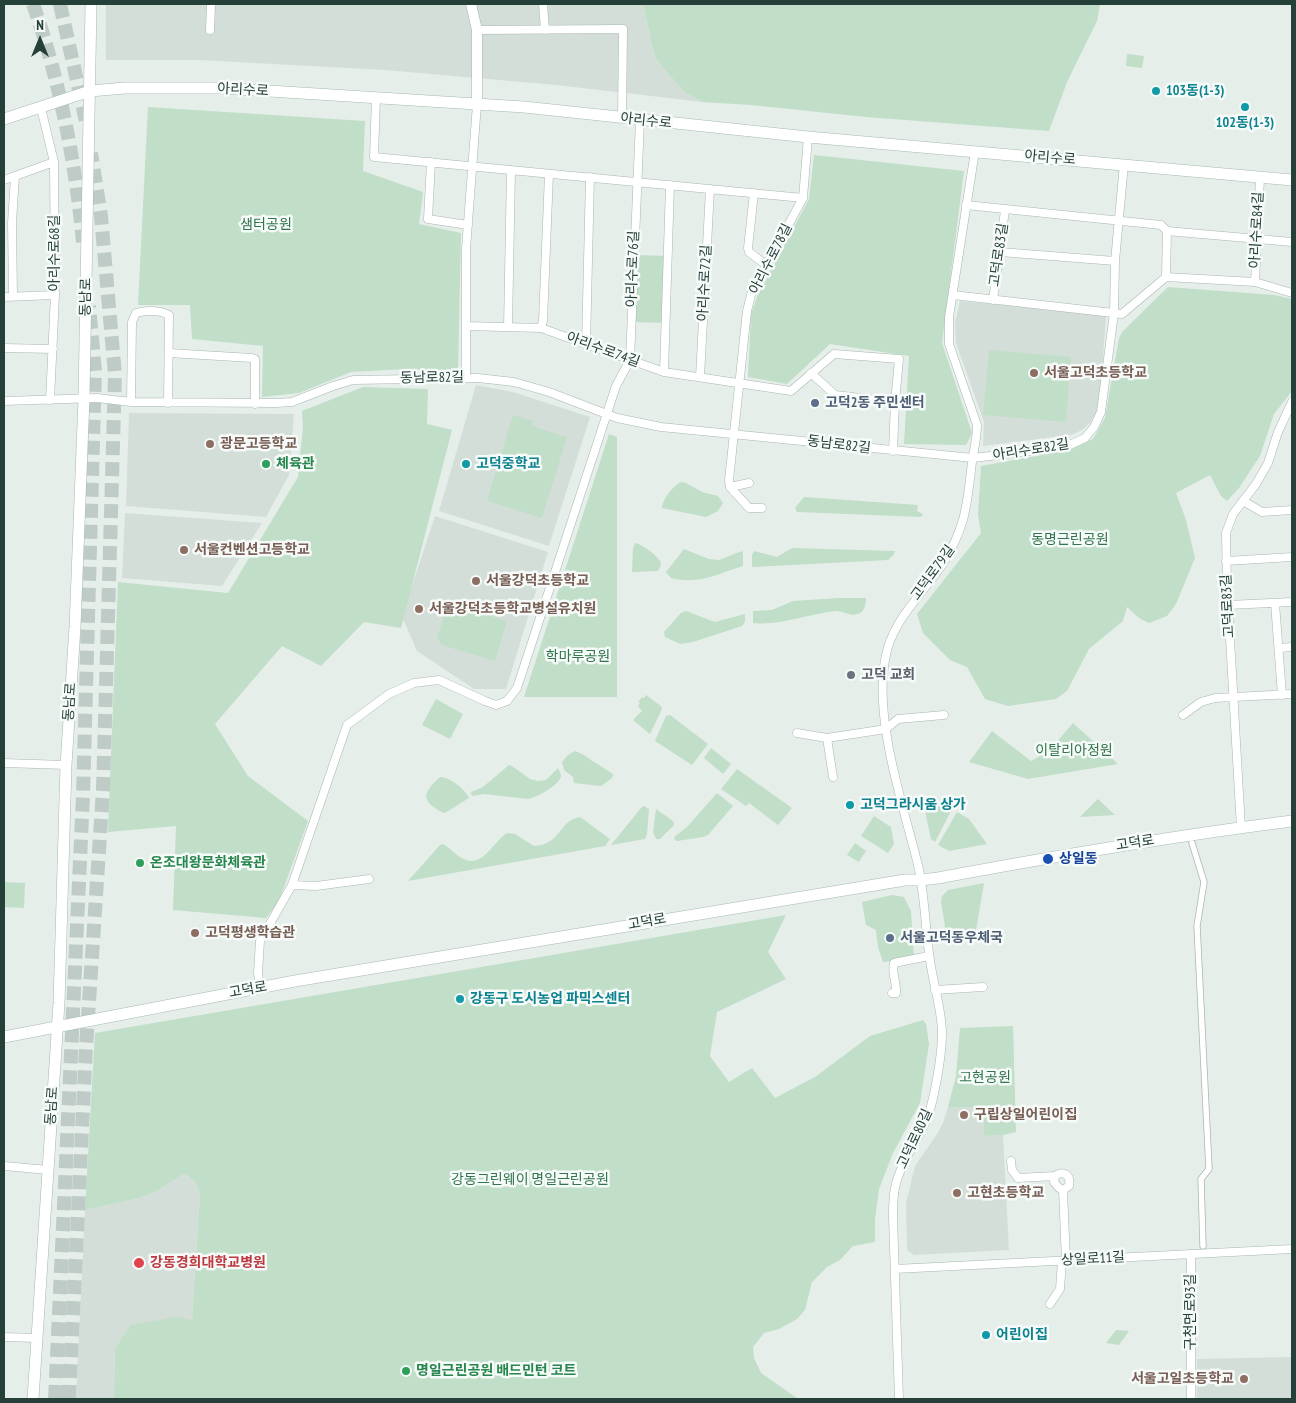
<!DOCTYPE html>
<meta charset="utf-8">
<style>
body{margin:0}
#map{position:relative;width:1296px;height:1403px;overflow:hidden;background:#e6eeea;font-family:"PT Sans Narrow",sans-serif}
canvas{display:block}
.frame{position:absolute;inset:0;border:5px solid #253f39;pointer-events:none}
.north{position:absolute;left:15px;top:15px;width:50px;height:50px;-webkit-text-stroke:4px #f6faf8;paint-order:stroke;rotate:0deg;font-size:14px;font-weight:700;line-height:20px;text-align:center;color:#253f39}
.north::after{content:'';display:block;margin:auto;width:18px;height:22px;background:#253f39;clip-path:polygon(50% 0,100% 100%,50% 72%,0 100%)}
</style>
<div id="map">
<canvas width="1296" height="1403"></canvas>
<div class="frame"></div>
<div class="north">N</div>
</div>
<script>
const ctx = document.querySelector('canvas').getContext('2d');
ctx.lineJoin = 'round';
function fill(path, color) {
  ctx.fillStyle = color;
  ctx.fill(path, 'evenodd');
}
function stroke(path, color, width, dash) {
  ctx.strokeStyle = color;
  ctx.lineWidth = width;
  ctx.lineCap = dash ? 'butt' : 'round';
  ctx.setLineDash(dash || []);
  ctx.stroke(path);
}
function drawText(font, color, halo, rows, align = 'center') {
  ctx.font = font + ' "PT Sans Narrow","Noto Sans KR",sans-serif';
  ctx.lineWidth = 5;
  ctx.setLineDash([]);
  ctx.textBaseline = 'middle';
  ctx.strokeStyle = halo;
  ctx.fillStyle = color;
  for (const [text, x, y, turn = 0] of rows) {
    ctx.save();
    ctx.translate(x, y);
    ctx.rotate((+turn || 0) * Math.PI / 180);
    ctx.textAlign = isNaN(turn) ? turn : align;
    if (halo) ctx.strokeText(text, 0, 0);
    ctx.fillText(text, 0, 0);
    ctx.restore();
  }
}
const built = new Path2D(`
 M106,4H643L655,58L684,92L703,102L556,85L385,70L199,60H106Z
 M960,301L1106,315L1100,402L1096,413L1090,423L1082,430L1071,435L983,446L984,422L956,343L955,323Z
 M476,385L513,392L590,417L549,546L439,511Z
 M129,413L294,414L289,475L266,517L126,506Z
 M125,513L262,523L222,586L122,578Z
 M435,516L548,552L506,689H474L417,651L403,619L404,610Z
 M948,1107L983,1108L984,1136L1003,1135L1009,1250L914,1255L908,1251L907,1248L906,1203L915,1166L937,1134L943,1123Z
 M185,1173L195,1182L200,1194L192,1320L115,1349L114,1399H76L85,1210L139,1198L155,1192Z
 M1292,1357V1399H1197V1359Z`);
const green = new Path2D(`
 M643,4H1100L1097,21L1067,82L1049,131L866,117L751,105L703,102L684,92L655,58Z
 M1127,54L1144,56L1142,68L1126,66Z
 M148,107L365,121L363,171L423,192L419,224L461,233L458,371L405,369L351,372L299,393L262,397L263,346L192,339L190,305H138Z
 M814,155L964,171L942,343L972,433L966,445L904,444L909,356L830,344L787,384L748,377L751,314L757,297L809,199Z
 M634,255L668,256L666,323L631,322Z
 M1168,287L1274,295L1292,299V391L1274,414L1260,456L1239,488L1227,501L1221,496L1210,475L1176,493L1186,520L1195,558L1176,604L1167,616L1149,623L1139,618L1127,607L1123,621L1089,649L1067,691L1056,699L1008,706L985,699L967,667L950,660L923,633L917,614L981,533L978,515L981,466L1070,450L1093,439L1105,418L1119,338L1122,332Z
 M989,350L1071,357L1066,422L983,415Z
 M363,387L428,389L427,424L452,430L401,628L364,622L321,666L282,646L215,724L248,776L308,821L279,901L266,918L173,910L176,826L108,832L118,582L228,593L298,477L303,427L302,411Z
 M513,415L533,421L532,426L567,437L542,518L487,501Z
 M609,434L617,437V697H524Z
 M682,482L686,483L702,492L718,496L723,503L718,511L706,517L662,508C662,500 674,484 682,482Z
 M804,497L918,505L917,511L923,514L921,517L797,512L795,508Z
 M635,543C640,543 660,557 661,563C661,565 659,569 658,571L632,572L633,548Z
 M792,548L895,551L894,554L888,560L752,567V555L754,551L777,557Z
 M684,549L709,559L719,560L742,551L743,553V566C716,574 701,585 671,578L666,572Z
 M839,598H866C866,605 864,612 858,614C851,617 842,610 835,611C811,614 776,626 753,623V611L772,610L793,601Z
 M448,603L507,621L495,661L442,645L437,638Z
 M686,611L715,622L745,614V622L742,626L693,642L680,644L665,637L664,632L681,613Z
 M646,695L661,706L662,709L650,734L633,720L642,711L638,706L640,703L638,702L642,697L644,698Z
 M436,699L463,714L450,739L422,725Z
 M670,715L708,744L692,765L655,741L666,716Z
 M1073,723L1118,764L1028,779L969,762L992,731L1031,761L1049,751Z
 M711,748L731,764L723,774L704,758Z
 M575,751L582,754L613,774L612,778L601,786L574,783L573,777L564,770L562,762L568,755Z
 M509,765L512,766L530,779L538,781L546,780L558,768C559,770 561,773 561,776C561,784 536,798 528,799L484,794L472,796L471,792L483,787Z
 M737,769L792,808L778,825L749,803L746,806L721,789Z
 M440,777C450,777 465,789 469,798L445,813C438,811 435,808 430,804C420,794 433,784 440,777Z
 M717,793L733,806L708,835L703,837L677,841L675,840L674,837L687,827Z
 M1098,799L1115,815L1080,817Z
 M925,800L945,804L952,809L935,842L931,839L923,801Z
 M644,806L649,809L647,834L645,839L611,845L641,808Z
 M656,809L673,821L674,825L660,839H656L653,832Z
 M957,812L969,819L987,844L949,851L938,845Z
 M874,816L891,827L894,844L888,853L861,836Z
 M580,817L610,839L605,846L408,881L440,845L443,844C451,848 457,857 466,860C484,866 494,841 507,833L515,834L534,846C561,845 558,821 580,817Z
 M855,843L866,851L859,862L847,855Z
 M4,882L25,883L24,908L4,907Z
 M984,883L975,936L947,938L941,902L942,896L948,890Z
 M892,895L904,897L911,911L914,959L883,962L878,947L876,930L866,925L862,902Z
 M786,915L768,952L786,979L717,1012L710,1056L729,1082L752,1068L775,1098L815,1077L870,1036L923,1020L926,1024L929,1044L920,1103L893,1153L879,1189L875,1219V1242L853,1246L840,1260L827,1267L812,1282L805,1310L797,1319L779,1329L764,1333L753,1347L754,1358L761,1373L797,1398L804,1399H114L115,1349L131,1325L176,1317L192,1320L200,1194L195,1182L185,1173L155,1192L139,1198L85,1210L95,1033Z
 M1013,1026L1016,1132L1003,1135L984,1136L983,1108L948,1107L956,1076L960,1028Z
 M1116,1330L1129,1331L1119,1345L1106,1343Z`);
const motorwayTunnel = new Path2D(`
 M33,4C59,77 76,165 83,242
 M60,4L87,126
 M55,1399L83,796L95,371L89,306
 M69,1399L86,1047L103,790L115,375L101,216L91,153`);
const pedestrian = new Path2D(`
 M1192,843L1204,882L1197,926L1209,1169L1201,1179L1203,1246`);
const minor = new Path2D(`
 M543,4L545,30
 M210,30L211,4
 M477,30L623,29L622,118
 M376,97L374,157L803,198
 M41,108L54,162L55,295L50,400
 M431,162L428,219L468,225
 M4,180L54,162
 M754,193L748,248L749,252L766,265
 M966,205L1161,225L1167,231L1292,242
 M1000,252L1115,261
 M1166,277L1167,231
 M1255,282L1260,178
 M953,295L1122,314L1166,277L1255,282L1292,293
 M13,296L12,223L15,176
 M4,297L55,295
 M993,300L1005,210
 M466,326L541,328L664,372L791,391L834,354L899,359L895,402L893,451
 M508,327L511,170
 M541,328L543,321L549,174
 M586,345L590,177
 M4,348L53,349
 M169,353L252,358L255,359V404
 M664,372L670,185
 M811,373L835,395L895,402
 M700,377L710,189
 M466,378V249L477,104
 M4,401L97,398L131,402L276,403L292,402L333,386L353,380L478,378L514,382L549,392L617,418L661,427L973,458L1065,447L1085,438L1094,427L1101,412L1114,313L1115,261L1124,164
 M131,402L132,322L136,313C146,310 159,310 169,315L168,403
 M730,487L749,483
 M1243,501L1262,512L1292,510
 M762,508H749L730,487L729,480L747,311L752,291L803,198L808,137
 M1226,561L1292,557
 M1275,603L1282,695
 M1228,605L1292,602
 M1279,648L1292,647
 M1183,715L1201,702L1215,698L1292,694
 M797,733L827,738L886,729L898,719L944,715
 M827,738L833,777
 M4,763L66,765
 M1241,828L1227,587L1226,533L1233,514L1256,484L1268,463L1278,432L1292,402
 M292,885L316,886L369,879
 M260,988L258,973L260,941L292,885L347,725L389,694L414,683L439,680L485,701L496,705L507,701L517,688L616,386L630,360L640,120
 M935,990L983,987
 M892,993H896C897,983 891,972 894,963L929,956
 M1011,1161L1012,1170L1018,1178L1055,1176
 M4,1166L48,1170
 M1063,1190L1059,1188L1054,1182L1055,1176C1064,1170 1071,1175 1069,1186L1063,1190L1066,1261
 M1191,1254V1399
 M895,1269L1292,1249
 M1050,1304L1060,1289L1062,1261
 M4,1337L36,1338
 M899,1399L893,1217C893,1207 893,1197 895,1188C900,1164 915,1145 925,1123C934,1104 942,1055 942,1034C942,1009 933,984 930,960C925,928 925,895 918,865C903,804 874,721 885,660C891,621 921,596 942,565C966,527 967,505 972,462C974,449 977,438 977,425L949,344V317L975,151`);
const tertiary = new Path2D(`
 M471,4L477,30V104`);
const secondary = new Path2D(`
 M4,119L90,91L125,88H221L524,107L808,137L1292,180
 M4,1037L295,981L905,880H921L938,878C1056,856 1173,836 1292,821
 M33,1399L59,1003L66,765L75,627L84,398L91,4`);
const markers = [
 [1156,91,5,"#0f9aa8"],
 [1245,107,5,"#0f9aa8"],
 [1034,373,5,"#8d6e63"],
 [815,403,5,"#5c6f8a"],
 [210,444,5,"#8d6e63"],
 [266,464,5,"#2e9e5b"],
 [466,464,5,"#0f9aa8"],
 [184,550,5,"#8d6e63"],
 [476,581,5,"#8d6e63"],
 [419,609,5,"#8d6e63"],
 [851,675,5,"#6b7280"],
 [850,805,5,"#0f9aa8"],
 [1048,859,6,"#1a4fb4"],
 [140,863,5,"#2e9e5b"],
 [195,933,5,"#8d6e63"],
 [890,938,5,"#5c6f8a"],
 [460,999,5,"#0f9aa8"],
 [964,1115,5,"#8d6e63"],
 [957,1193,5,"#8d6e63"],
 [139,1263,6,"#e0444e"],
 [986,1335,5,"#0f9aa8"],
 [406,1371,5,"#2e9e5b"],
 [1244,1379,5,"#8d6e63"]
];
const streetNames = [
 ["아리수로",243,90,3],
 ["아리수로",646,121,6],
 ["아리수로",1050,158,5],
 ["아리수로84길",1257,230,-87],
 ["아리수로68길",55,253,-90],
 ["고덕로83길",999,255,-82],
 ["아리수로78길",771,259,-63],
 ["아리수로76길",633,269,-88],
 ["아리수로72길",705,283,-87],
 ["동남로",86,297,-89],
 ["아리수로74길",603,350,20],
 ["동남로82길",432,378,-1],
 ["동남로82길",839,445,7],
 ["아리수로82길",1031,450,-9],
 ["고덕로79길",933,573,-54],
 ["고덕로83길",1228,606,-93],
 ["동남로",70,702,-86],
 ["고덕로",1135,843,-9],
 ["고덕로",647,922,-10],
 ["고덕로",248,990,-10],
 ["동남로",52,1106,-86],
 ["고덕로80길",915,1139,-65],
 ["상일로11길",1093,1259,-3],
 ["구천면로93길",1191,1312,-90]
];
const cultureNames = [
 ["103동(1-3)",1166,91],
 ["102동(1-3)",1245,123,"center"],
 ["고덕중학교",476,464],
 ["고덕그라시움 상가",860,805],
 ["강동구 도시농업 파믹스센터",470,999],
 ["어린이집",996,1335]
];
const parkNames = [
 ["샘터공원",266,225],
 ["동명근린공원",1070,540],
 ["학마루공원",578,657],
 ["이탈리아정원",1074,751],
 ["고현공원",985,1078],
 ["강동그린웨이 명일근린공원",530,1180]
];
const educationNames = [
 ["서울고덕초등학교",1044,373],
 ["광문고등학교",220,444],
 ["서울컨벤션고등학교",194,550],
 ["서울강덕초등학교",486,581],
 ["서울강덕초등학교병설유치원",429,609],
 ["고덕평생학습관",205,933],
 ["구립상일어린이집",974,1115],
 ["고현초등학교",967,1193],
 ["서울고일초등학교",1234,1379,"right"]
];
const serviceNames = [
 ["고덕2동 주민센터",825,403],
 ["서울고덕동우체국",900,938]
];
const leisureNames = [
 ["체육관",276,464],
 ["온조대왕문화체육관",150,863],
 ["명일근린공원 배드민턴 코트",416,1371]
];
const worshipNames = [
 ["고덕 교회",861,675]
];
const transitNames = [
 ["상일동",1059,859]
];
const healthNames = [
 ["강동경희대학교병원",150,1263]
];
fill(built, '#d4ded9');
fill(green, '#c0dec8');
stroke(motorwayTunnel, '#bfcbc7', 14, [14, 7]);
stroke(pedestrian, '#a8b6b1', 7);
stroke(minor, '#a8b6b1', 9);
stroke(tertiary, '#a8b6b1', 11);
stroke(secondary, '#a5b9b2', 12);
stroke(pedestrian, '#fff', 5.5);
stroke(minor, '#fff', 8);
stroke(tertiary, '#fff', 10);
stroke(secondary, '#fff', 11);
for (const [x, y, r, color] of markers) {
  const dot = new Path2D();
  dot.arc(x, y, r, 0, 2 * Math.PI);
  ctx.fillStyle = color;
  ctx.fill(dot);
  stroke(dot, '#f6faf8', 2);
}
drawText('14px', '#253f39', '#f6faf8', streetNames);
drawText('bold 14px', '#0d838f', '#f6faf8', cultureNames, 'left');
drawText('14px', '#31754c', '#f6faf8', parkNames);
drawText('bold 14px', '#785e54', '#f6faf8', educationNames, 'left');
drawText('bold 14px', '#4e5e75', '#f6faf8', serviceNames, 'left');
drawText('bold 14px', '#27864d', '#f6faf8', leisureNames, 'left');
drawText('bold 14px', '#5b616d', '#f6faf8', worshipNames, 'left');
drawText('bold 14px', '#164399', '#f6faf8', transitNames, 'left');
drawText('bold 14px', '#be3a42', '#f6faf8', healthNames, 'left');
</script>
